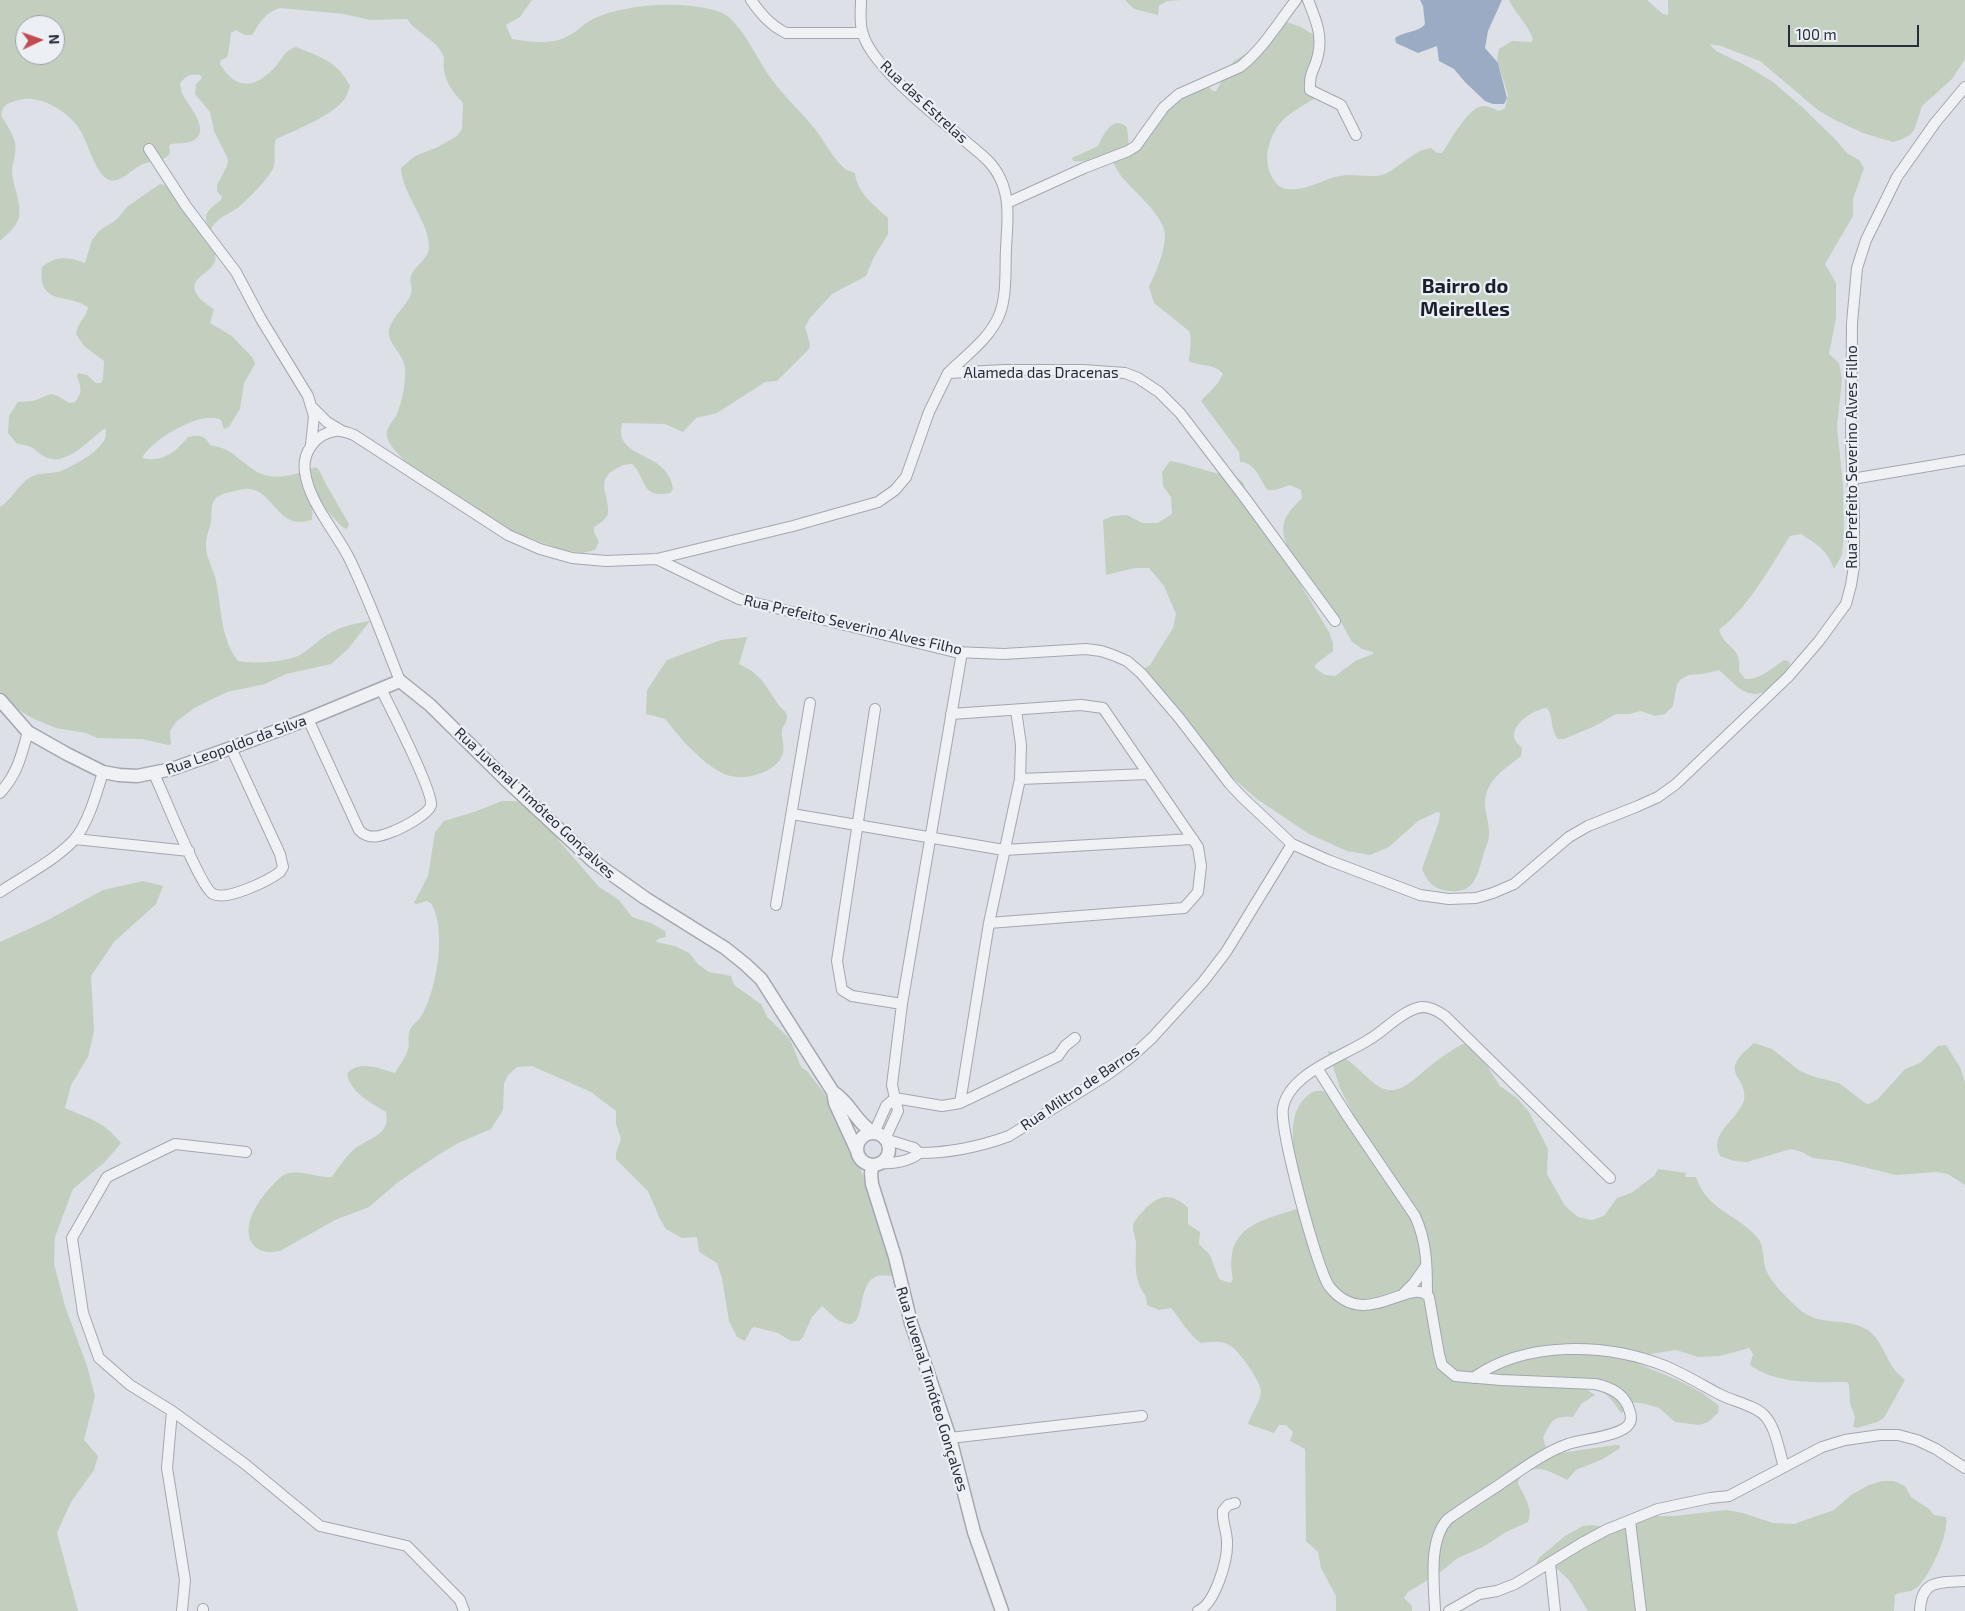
<!DOCTYPE html>
<meta charset="utf-8">
<style>
body{margin:0}
#map{position:relative;width:1965px;height:1611px;overflow:hidden;background:#dde0e6;font-family:"Exo 2",sans-serif}
canvas{display:block}
.north{position:absolute;left:15px;top:15px;width:50px;height:50px;box-sizing:border-box;background:#eceff4;border:1px solid #9ea1aa;border-radius:50%;rotate:87deg;font-size:14px;font-weight:700;line-height:20px;text-align:center;color:#282d3b}
.north::after{content:'';display:block;margin:auto;width:18px;height:22px;background:#c34a52;clip-path:polygon(50% 0,100% 100%,50% 72%,0 100%)}
.scale{position:absolute;left:1788px;top:25px;width:131px;height:22px;box-sizing:border-box;border:2px solid #282d3b;border-top:0;padding-left:6px;font-size:15px;line-height:18px;white-space:nowrap;color:#282d3b;-webkit-text-stroke:4px #eceff4;paint-order:stroke}
</style>
<div id="map">
<canvas width="1965" height="1611"></canvas>
<div class="north">N</div>
<div class="scale">100 m</div>
</div>
<script>
const ctx = document.querySelector('canvas').getContext('2d');
ctx.lineJoin = 'round';
function fill(path, color) {
  ctx.fillStyle = color;
  ctx.fill(path, 'evenodd');
}
function stroke(path, color, width, dash) {
  ctx.strokeStyle = color;
  ctx.lineWidth = width;
  ctx.lineCap = dash ? 'butt' : 'round';
  ctx.setLineDash(dash || []);
  ctx.stroke(path);
}
function drawText(font, color, halo, rows, align = 'center') {
  ctx.font = font + ' "Exo 2",sans-serif';
  ctx.lineWidth = 4.5;
  ctx.setLineDash([]);
  ctx.textBaseline = 'middle';
  ctx.strokeStyle = halo;
  ctx.fillStyle = color;
  for (const [text, x, y, turn = 0] of rows) {
    ctx.save();
    ctx.translate(x, y);
    ctx.rotate((+turn || 0) * Math.PI / 180);
    ctx.textAlign = isNaN(turn) ? turn : align;
    if (halo) ctx.strokeText(text, 0, 0);
    ctx.fillText(text, 0, 0);
    ctx.restore();
  }
}
const green = new Path2D(`
 M0,0H532L520,17L506,25L512,39C528,42 553,45 568,36C577,32 584,23 593,19C627,3 685,0 720,12C738,18 755,54 766,71C779,92 799,109 815,129C824,141 831,155 842,166C845,170 850,171 855,173C857,193 874,205 888,218V234L874,257L866,276L832,294L810,318L805,327L810,344L809,349L777,381L765,382L717,413L696,418L683,432L665,424L622,423C613,461 668,449 673,489L670,493C640,499 647,478 632,464C625,464 620,466 614,470C595,481 610,497 608,513C607,519 599,524 594,527V532L599,542L595,550L582,553L562,550L498,526L408,464C400,456 390,447 387,437C385,429 392,422 396,416C402,403 406,383 405,368C404,354 387,344 389,330C392,316 406,307 411,294C413,288 409,281 411,276C415,265 429,259 429,247C429,221 402,194 401,168L415,156L438,147L457,136L462,129L463,103C454,93 446,84 444,70C443,65 445,59 443,55C436,39 416,33 407,19L370,20L344,14L280,8C266,12 260,22 252,35H245L236,30L231,33L228,55L226,58L221,60L220,64C235,89 254,90 274,68C282,60 284,50 296,47C321,57 337,61 350,86C348,91 347,96 344,100C331,116 294,131 276,139C273,149 276,158 274,166C271,176 249,198 241,205C231,214 216,217 211,230C200,215 209,209 221,200L222,197L217,191V185L227,166L228,159L214,131L210,112L195,94L196,84L202,78L200,75C192,73 184,76 180,84C181,88 181,92 183,95C188,105 211,130 194,140C188,144 178,143 171,144L169,146L170,153C164,162 153,160 143,164C136,167 130,173 123,177C120,179 113,182 109,180C95,174 88,142 80,130C69,112 40,94 19,100C8,103 3,104 1,115C6,124 13,133 15,143C17,153 13,161 12,170C12,186 22,201 19,217C17,227 7,234 0,241ZM25,25H55V55H25Z
 M1125,0H1182L1167,1L1159,6L1158,15L1134,9Z
 M1509,0H1647L1663,14L1668,15V0H1965V59L1952,79L1922,106L1915,128L1910,135L1900,140L1893,142L1863,133L1835,120L1819,111L1760,61L1721,46L1709,44L1716,51L1745,65L1773,82L1802,107L1834,138L1847,153L1859,160L1864,168L1853,199V216L1825,264L1836,283V318L1829,354L1839,363L1842,379L1837,427L1843,485L1844,533L1842,555L1834,569C1827,550 1818,545 1801,534L1790,536C1769,569 1750,605 1719,630C1726,651 1742,645 1739,671L1745,679C1760,680 1772,668 1784,660L1790,662C1788,671 1784,675 1777,682C1752,707 1739,688 1719,670L1703,674L1689,675L1681,679L1677,684L1673,706L1665,714L1655,716L1641,711L1629,714H1616L1595,726L1564,739H1558C1550,730 1554,718 1547,708C1535,709 1515,721 1514,735C1514,741 1518,744 1522,748L1521,756C1509,766 1492,776 1487,792C1481,807 1490,819 1489,834C1489,841 1485,849 1483,856C1476,880 1473,896 1443,890C1431,887 1427,880 1422,869L1439,821L1440,813L1437,812L1418,821L1389,847L1370,855L1347,851L1309,834L1257,799L1234,779L1215,757L1177,707L1141,671L1150,665L1173,628L1176,614L1164,586L1149,568H1135L1106,575L1103,520L1113,516L1127,515L1142,523H1158L1172,514L1171,497L1163,486L1162,472L1170,461C1189,464 1207,472 1226,475L1229,473L1243,482L1247,495L1329,632L1333,643V651L1316,664L1315,668L1325,675L1335,676L1357,660L1373,654V652L1362,649L1352,642L1337,615L1287,546C1278,523 1286,514 1302,498L1301,490L1290,485L1275,490H1268C1259,480 1257,463 1240,462L1239,452L1201,401L1218,383L1223,374C1215,363 1200,367 1189,361L1191,338L1189,331L1154,303L1149,287C1156,271 1165,253 1165,235C1164,215 1133,191 1121,176C1117,170 1114,164 1111,159C1098,157 1086,163 1073,161L1072,158L1098,146C1103,135 1113,114 1127,127L1129,147L1150,125L1203,82L1213,91H1216L1233,62L1257,46L1284,21L1301,27L1322,40L1321,50L1305,75C1307,84 1314,90 1314,99C1304,105 1293,111 1285,118C1268,134 1260,164 1276,183C1280,187 1283,189 1289,189C1308,191 1322,179 1340,176C1354,173 1372,179 1385,174C1401,167 1413,150 1431,148L1437,153H1442C1450,142 1469,105 1484,106C1488,106 1495,109 1499,111L1505,108L1508,95L1497,60L1499,49L1512,41L1531,42L1533,40C1529,25 1516,15 1509,0Z
 M160,184L165,185L172,190L215,250C215,253 216,258 215,261C212,269 204,273 198,279C187,291 204,303 214,309L210,323L232,336L253,358L255,364L244,383L240,409L229,427L224,429L221,420C202,409 151,440 142,458C162,463 176,452 188,437C199,435 204,434 210,445C231,449 231,453 247,465C269,484 292,476 316,467L319,470L327,486L349,524L347,529L342,527L316,498L313,501L312,520C306,521 299,523 293,521C274,515 267,486 244,489C236,491 220,493 215,499C210,505 212,515 211,521C210,529 206,536 206,544C205,554 212,567 215,577C222,605 219,637 238,661C253,664 284,662 298,656C308,651 317,641 327,635C339,627 356,623 370,621L348,649L331,664L286,674L265,684L227,692L194,708L176,722L170,731L171,744L168,745L142,739L97,738L86,733L56,728L34,719L17,709L0,691V507C12,500 18,484 31,477C40,472 52,474 61,471C75,465 113,446 105,428C92,438 68,463 52,459C43,458 38,451 31,447C27,445 21,445 16,443L8,433L9,416L18,402L33,401L51,394L58,396L69,403L75,402C82,393 82,388 77,377L78,373L87,375L96,383H101L103,379L104,361L84,346L76,334C78,321 87,317 88,307C67,293 37,306 42,267C57,255 68,257 85,263L92,240L100,230L116,220L128,206Z
 M747,637L739,664C761,674 765,685 778,704C780,708 787,711 787,716C788,721 783,726 782,730C781,738 785,746 783,753C777,774 741,782 724,774C700,762 681,739 665,719L646,714L647,690L667,660L721,640Z
 M502,801H516L529,807L548,825L560,842L599,887L619,900L632,917L651,923L665,931L666,937L658,939L656,942L675,946L689,953L698,964L709,972L731,976L734,985L761,1004L767,1017L790,1039L801,1067L807,1071L824,1093L848,1139L880,1217L894,1276C889,1276 882,1275 878,1276C853,1282 870,1337 840,1321C834,1318 828,1311 822,1306L812,1317L803,1337L799,1341H791L778,1333L754,1327L751,1329L745,1341L737,1337L729,1321L722,1278L717,1263L699,1252L697,1237L682,1238L666,1229L660,1219L648,1191L616,1159V1153L621,1139L616,1124V1111L591,1092L532,1066L517,1067L508,1075L504,1084L503,1110L491,1129L458,1143L435,1157L397,1183L369,1207L335,1220L280,1251C254,1257 242,1238 252,1215C256,1205 262,1197 269,1189C274,1184 279,1177 286,1174C300,1169 317,1178 332,1177C338,1168 345,1158 352,1151C366,1138 391,1137 386,1112C371,1103 351,1093 347,1074C359,1059 380,1069 395,1073C399,1066 406,1057 408,1049C410,1044 407,1036 410,1030C412,1024 419,1021 422,1015C437,988 447,930 431,903L427,901L417,904L414,903L428,876L435,832L444,821L474,812Z
 M143,881L163,886L156,904L114,942L91,976L94,1031L88,1057L71,1085L65,1108C91,1120 102,1120 121,1143L105,1162L73,1189L55,1237L54,1264L65,1306L87,1366L95,1396L84,1440L98,1456L94,1470L71,1502L57,1533L78,1611H0V942L46,921L103,890Z
 M1465,1043L1487,1066L1500,1086L1517,1098L1529,1112L1548,1149L1547,1174L1565,1206L1578,1217L1592,1220L1604,1216L1617,1198L1631,1193L1654,1176L1658,1169L1686,1173L1685,1177H1696C1707,1211 1736,1213 1757,1237C1765,1246 1762,1260 1766,1270C1773,1285 1786,1297 1798,1308C1819,1328 1843,1316 1866,1329C1880,1337 1885,1356 1894,1369C1897,1373 1901,1376 1905,1380L1884,1418L1877,1422L1857,1428L1853,1427L1855,1417L1850,1403L1849,1385L1847,1382C1813,1382 1778,1385 1750,1365L1753,1354L1749,1348L1720,1356L1698,1357L1676,1350L1631,1357V1360L1639,1364C1667,1376 1696,1385 1719,1406L1718,1413L1708,1422L1699,1425L1675,1422L1659,1408L1642,1403L1627,1402L1623,1412L1621,1413C1610,1398 1607,1389 1586,1389L1595,1395L1581,1404L1573,1417C1552,1416 1553,1420 1543,1437C1545,1445 1546,1451 1554,1454L1615,1445H1619L1620,1448L1603,1459L1576,1470L1567,1480C1552,1473 1539,1463 1524,1474C1520,1477 1519,1479 1518,1484C1524,1496 1534,1509 1528,1522L1506,1532L1483,1547L1458,1558L1439,1573L1408,1592L1404,1598L1412,1606V1611H1336V1596L1321,1568L1318,1552L1306,1541L1305,1449L1290,1441L1293,1432L1286,1425H1279L1274,1433L1248,1424C1251,1414 1261,1401 1261,1391C1261,1382 1239,1351 1231,1346C1222,1340 1211,1342 1201,1343C1187,1333 1182,1321 1171,1308L1159,1310L1147,1305C1147,1294 1142,1293 1139,1284C1134,1270 1136,1257 1136,1242C1135,1237 1133,1232 1133,1227C1133,1221 1139,1216 1143,1211C1159,1194 1171,1192 1188,1208V1224L1200,1232L1199,1244L1210,1255L1219,1279L1230,1283L1233,1280C1223,1225 1261,1221 1303,1207V1198C1298,1168 1281,1120 1306,1097C1312,1091 1316,1090 1324,1091L1355,1118L1340,1088L1328,1051C1346,1055 1356,1067 1369,1079C1394,1103 1409,1083 1430,1066C1441,1057 1453,1049 1465,1043Z
 M1754,1043L1772,1049L1800,1071L1815,1077L1839,1083L1865,1103L1869,1104L1878,1099L1905,1069L1920,1063L1938,1046L1946,1045L1960,1067L1965,1082V1185L1948,1174L1936,1172L1896,1175L1838,1161L1813,1158L1802,1152L1791,1149L1747,1162L1734,1161L1720,1156C1708,1133 1738,1120 1744,1100C1745,1096 1744,1092 1743,1088C1742,1082 1736,1077 1735,1071C1733,1059 1747,1050 1754,1043Z
 M1882,1481H1894L1905,1486L1911,1497L1929,1509L1934,1515L1946,1517C1950,1532 1928,1583 1913,1590C1908,1593 1901,1591 1895,1595L1894,1611H1588L1569,1580L1556,1568L1536,1563L1540,1557L1565,1536L1583,1526L1594,1525L1606,1528L1646,1516H1674L1726,1510L1743,1513L1773,1523L1794,1524L1834,1510L1851,1495L1869,1485Z`);
const water = new Path2D(`
 M1420,0H1502L1488,31L1485,48L1498,63L1507,98L1504,104H1493L1485,101L1465,82L1454,69L1439,61L1437,46L1418,53L1396,43L1395,38C1404,31 1418,33 1425,24L1423,6Z`);
const minor = new Path2D(`
 M751,0C761,14 770,25 786,33H862
 M861,0C861,11 859,24 863,34C872,67 937,116 964,140C978,152 992,161 1000,178C1011,200 1007,226 1006,249C1005,270 1007,294 1000,313C991,338 965,356 948,373
 M1308,0C1315,18 1323,35 1318,55C1315,70 1309,71 1310,90L1341,105L1356,135
 M149,149L186,206L236,272L261,319L308,396L314,416L311,445
 M1007,203L1084,168L1128,151L1136,146L1164,107L1179,94L1240,67C1263,49 1278,23 1296,0
 M312,407L327,422L342,431
 M1852,479L1965,460
 M657,559L793,526L878,502L895,490L906,477L929,412L948,373L1004,370H1083L1125,373L1138,378L1159,392L1180,413L1245,498L1335,621
 M962,652L902,1004L892,1085L898,1111L885,1139L914,1148L919,1153C951,1153 979,1147 1009,1136L1107,1075L1130,1058L1152,1038L1203,982L1226,952L1292,844
 M400,681C384,641 369,599 350,560C337,533 309,503 305,472C302,453 315,434 335,431C342,430 348,433 354,435L508,535L540,549L572,558L606,561L657,559L739,599L955,652L1004,654L1086,649L1101,651L1113,655L1127,661L1141,673L1180,719L1229,783L1242,797L1292,844L1328,860L1420,895L1449,899L1476,898L1493,893L1514,884L1569,837L1588,826L1638,806L1658,797L1676,784L1788,677L1819,641L1846,604L1851,585L1854,566V517L1851,443L1852,323L1857,268L1866,240L1897,177L1935,123L1965,87
 M875,709L837,961L842,990L852,996L902,1004
 M951,714L1081,705L1103,708L1198,847L1201,866L1198,892L1184,908L989,923
 M308,719L359,830C369,841 382,836 394,831C402,828 429,814 431,805C433,791 390,707 381,689
 M154,774C163,792 200,887 213,894C227,901 268,881 280,872L283,867L280,854L231,748
 M1020,779L1148,774
 M0,793C18,773 21,756 28,732
 M792,814L1004,850L1193,839
 M75,839L189,851
 M0,892C24,876 54,861 74,840C88,824 97,792 103,772
 M776,905L810,703
 M1317,1068L1348,1117L1415,1216C1427,1242 1427,1266 1427,1294
 M895,1098L942,1106L960,1103L1058,1056L1065,1046L1075,1038
 M960,1103L989,923L1020,779L1021,745L1016,710
 M874,1133L886,1106L895,1098
 M881,1163C893,1164 911,1161 919,1153
 M1404,1293L1414,1283L1426,1266
 M1473,1378C1526,1340 1607,1343 1665,1366C1684,1374 1702,1385 1719,1394C1732,1401 1754,1405 1764,1415C1776,1427 1779,1451 1784,1467
 M172,1411L245,1464L320,1526L407,1546L460,1600L464,1611
 M950,1438L1142,1416
 M1630,1521L1641,1611
 M1550,1563L1555,1611
 M203,1609V1611
 M182,1611L185,1580L167,1468L172,1411L130,1385L99,1358L83,1313L72,1238L107,1177L175,1144L246,1152
 M1198,1611C1215,1604 1228,1560 1227,1542C1227,1531 1222,1522 1223,1511L1228,1505L1235,1503
 M1435,1611C1434,1583 1428,1540 1448,1519C1465,1507 1482,1496 1499,1485C1521,1470 1543,1453 1568,1444C1583,1439 1622,1436 1629,1424C1632,1420 1631,1414 1629,1409C1624,1393 1610,1387 1595,1384L1501,1380L1455,1376L1442,1365L1439,1354L1429,1297C1410,1275 1365,1333 1329,1286C1317,1269 1279,1128 1283,1108C1289,1073 1344,1056 1370,1039C1385,1030 1400,1013 1417,1008C1427,1005 1436,1010 1445,1016L1610,1178
 M1449,1611L1479,1594L1497,1591L1515,1584L1582,1543L1606,1530L1658,1509L1710,1498L1729,1496L1822,1447L1845,1440L1880,1435H1898L1917,1440L1936,1449L1965,1468
 M1920,1611C1921,1579 1939,1583 1965,1581`);
const tertiary = new Path2D(`
 M0,700L28,732L67,754L103,772L119,775L137,776L172,769L231,748L308,719L400,681L430,705L505,779L593,861L645,898L725,948L745,964L761,979L833,1092L835,1103L857,1151
 M833,1092C850,1102 856,1123 874,1133
 M857 1149a16 16 0 1 1 32 0a16 16 0 1 1-32 0Z
 M873,1165L871,1173L872,1184L895,1257L911,1323L950,1438L974,1532L1002,1611`);
const streetNames = [
 ["Rua das Estrelas",924,102,43],
 ["Alameda das Dracenas",1041,373],
 ["Rua Prefeito Severino Alves Filho",1852,457,-90],
 ["Rua Prefeito Severino Alves Filho",853,625,13],
 ["Rua Leopoldo da Silva",236,745,-20],
 ["Rua Juvenal Timóteo Gonçalves",535,803,43],
 ["Rua Miltro de Barros",1080,1088,-34],
 ["Rua Juvenal Timóteo Gonçalves",932,1389,73]
];
const districtNames = [
 ["Bairro do",1465,286],
 ["Meirelles",1465,309]
];
fill(green, '#c2cfbf');
fill(water, '#9babc4');
stroke(minor, '#a3a7af', 12);
stroke(tertiary, '#a3a7af', 15);
stroke(minor, '#f0f1f5', 10);
stroke(tertiary, '#f0f1f5', 12);
drawText('15px', '#282d3b', '#eceff4', streetNames);
drawText('bold 20px', '#1a1f2c', '#eceff4', districtNames);
</script>
